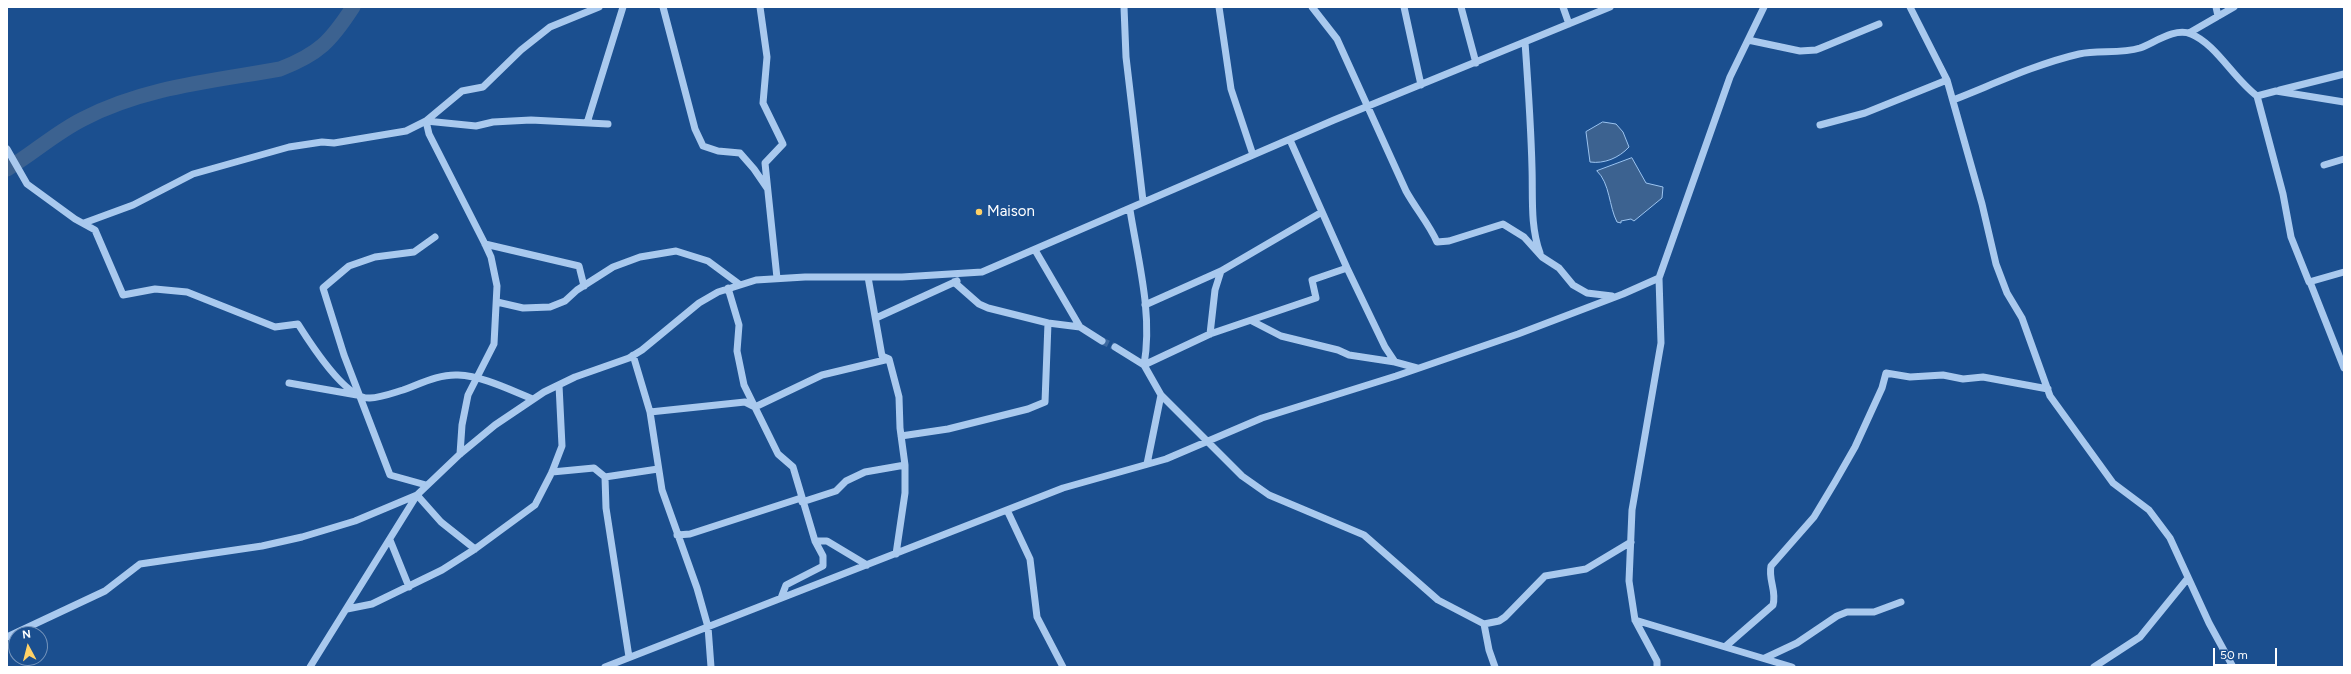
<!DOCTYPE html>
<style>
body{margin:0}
#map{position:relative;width:2351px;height:674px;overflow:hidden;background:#1b4f8f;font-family:Figtree,sans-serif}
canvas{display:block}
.frame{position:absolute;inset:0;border:8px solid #fff;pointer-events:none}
.north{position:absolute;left:8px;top:626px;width:40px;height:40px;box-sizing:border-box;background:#1b4f8f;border:1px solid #7695bc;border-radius:50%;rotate:353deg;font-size:11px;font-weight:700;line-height:16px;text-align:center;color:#fff}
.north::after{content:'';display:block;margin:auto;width:14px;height:18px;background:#ffd166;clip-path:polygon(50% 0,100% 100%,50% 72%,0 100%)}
.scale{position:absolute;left:2213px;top:648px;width:64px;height:18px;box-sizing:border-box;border:2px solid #fff;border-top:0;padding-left:5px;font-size:12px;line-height:14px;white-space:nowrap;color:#fff;-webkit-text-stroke:3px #1b4f8f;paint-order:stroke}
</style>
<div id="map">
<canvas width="2351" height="674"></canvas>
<div class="frame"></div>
<div class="north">N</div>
<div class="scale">50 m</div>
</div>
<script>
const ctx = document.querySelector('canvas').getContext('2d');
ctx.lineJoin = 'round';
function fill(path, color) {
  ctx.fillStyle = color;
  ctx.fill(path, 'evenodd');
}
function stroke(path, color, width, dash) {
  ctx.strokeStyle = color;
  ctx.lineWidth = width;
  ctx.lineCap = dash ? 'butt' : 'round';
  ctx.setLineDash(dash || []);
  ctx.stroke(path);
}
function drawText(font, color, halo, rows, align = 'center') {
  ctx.font = font + ' Figtree,sans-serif';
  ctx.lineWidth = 3;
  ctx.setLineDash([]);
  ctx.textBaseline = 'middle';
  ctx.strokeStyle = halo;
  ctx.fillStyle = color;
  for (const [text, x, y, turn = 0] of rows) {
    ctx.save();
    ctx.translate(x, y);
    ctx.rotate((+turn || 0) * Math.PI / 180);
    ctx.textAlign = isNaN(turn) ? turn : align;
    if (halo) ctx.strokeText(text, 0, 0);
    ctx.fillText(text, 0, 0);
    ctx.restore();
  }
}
const water = new Path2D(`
 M1603,122L1616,124L1623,132L1629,147C1619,158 1604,164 1590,162L1586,132Z
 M1632,158L1646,183L1663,187L1662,198L1634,221L1631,219L1621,221V223L1617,222C1609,207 1610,183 1597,171Z`);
const river = new Path2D(`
 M7,169C34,153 55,133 83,119C144,87 213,81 280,69C319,54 331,41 353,7`);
const minorTunnel = new Path2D(`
 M1102,341L1115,347`);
const minor = new Path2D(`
 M663,7L695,129L703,146L718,151L740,153L754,169L767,188
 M760,7L767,57L763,103L783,144L765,163L777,278
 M1124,7L1126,57L1143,201
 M1219,7L1231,89L1253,155
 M1312,7L1337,39L1406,191C1416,209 1429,224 1437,242L1449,241L1503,224L1524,237L1542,257L1559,268L1573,285L1587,293L1612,296
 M1404,7L1421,85
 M1461,7L1476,63
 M1563,7L1569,24
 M1910,7L1947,80L1982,204L1996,264L2007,293L2022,318L2050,396L2113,483L2149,510L2170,538L2209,623L2233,667
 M2216,7L2218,16
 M2189,33L2234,7
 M1748,40L1800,51L1816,50L1879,24
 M1525,42C1528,84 1531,126 1532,168C1533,196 1530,226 1540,253
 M2280,90L2344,74
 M2257,96L2283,194L2291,237L2309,282L2344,272
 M1953,100C1994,84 2036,64 2079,54C2098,50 2121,54 2140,48C2154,43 2175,27 2191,34C2216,44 2233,78 2257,96L2276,91L2344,102
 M587,123L623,7
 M1820,125L1865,113L1947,80
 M1290,140L1347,268L1385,347L1395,362
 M7,149L27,184L75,219L95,230L123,295L155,289L187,292L275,327L298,324C310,343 346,400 370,398C380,398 393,393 403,390C420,384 439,374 458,375C483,376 510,390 533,399
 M2324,165L2344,159
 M1130,210C1138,260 1153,314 1144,365
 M84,223L133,205L193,174L289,147L322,142L334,143L406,131L426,121L462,91L483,87L521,50L550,27L599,7
 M485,244L579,266L584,286
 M1035,250L1080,327L1102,341
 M868,277L882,356L889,359L899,397L900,428L905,465V493L896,554
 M954,282L979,304L988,308L1048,323L1080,327
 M2310,282L2344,368
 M728,288L739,325L737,351L744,385L778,454L793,467L815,541L823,556V566L786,585L781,598
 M497,302L523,308L550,307L565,301L577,290L613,267L640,257L676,251L708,261L739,284
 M1145,305L1221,271L1322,212
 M876,318L957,281
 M1252,321L1281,336L1338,350L1349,355L1395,362L1417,368
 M1210,334L1215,290L1221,271
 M1115,347L1144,365L1161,395L1242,476L1269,495L1364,535L1438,600L1484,624L1499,621L1505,617L1545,576L1586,569L1631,542
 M633,355L650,412L662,490L697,588L708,627L711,667
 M1144,365L1210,334L1316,298L1312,280L1347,268
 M289,383L357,395
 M650,412L745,402L755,407L822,375L889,359
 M901,436L948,429L1028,409L1045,402L1048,323
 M460,454L462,425L468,395L494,344L497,286L491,257L485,244L429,134L426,121L476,126L493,122L531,120L608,124
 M1147,464L1161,395
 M552,472L594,468L605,477L658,469
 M605,477L606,508L629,657
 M426,485L390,475L344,355L323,288L349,266L375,257L414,252L435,237
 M802,502L836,491L846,481L865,472L905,465
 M1007,510L1030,559L1037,617L1063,667
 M677,535L690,534L801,498
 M390,540L409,587
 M815,541H827L867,565
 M347,609L372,604L442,570L475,549L535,505L552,472L562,446L559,385
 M1635,620L1792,667
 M1484,624L1489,650L1495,667
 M7,637L105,591L140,564L262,546L302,537L355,521L417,495L441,522L475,549
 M1726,646L1773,605C1777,591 1768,580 1771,566L1814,517L1835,482L1855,447L1882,388L1886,373L1910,377L1943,375L1963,379L1983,377L2048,389
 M1765,658L1797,643L1837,616L1847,612H1874L1901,602
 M310,667L417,495L460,454L495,425L544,392L575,377L629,358L642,350L699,303L718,292L756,280L805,277H902L982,272L1334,120L1610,7
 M605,667L1063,488L1166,459L1262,418L1396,376L1518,334L1623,294L1659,278L1730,77L1764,7
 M1657,667V661L1635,620L1629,581L1632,510L1661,343L1659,278
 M2094,667L2140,637L2188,578`);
const markers = [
 [979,212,4,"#ffd166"]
];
const poiNames = [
 ["Maison",987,212]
];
fill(water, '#3c6290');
stroke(water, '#9cc4f0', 1);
stroke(river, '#3c6290', 15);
stroke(minorTunnel, '#3d69a0', 7, [7, 3.5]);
stroke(minor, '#a9c9ee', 7);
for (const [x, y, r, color] of markers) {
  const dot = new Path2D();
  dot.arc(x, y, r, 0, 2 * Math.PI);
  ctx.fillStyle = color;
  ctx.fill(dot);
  stroke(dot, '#1b4f8f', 1.5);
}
drawText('15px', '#fff', '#1b4f8f', poiNames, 'left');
</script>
